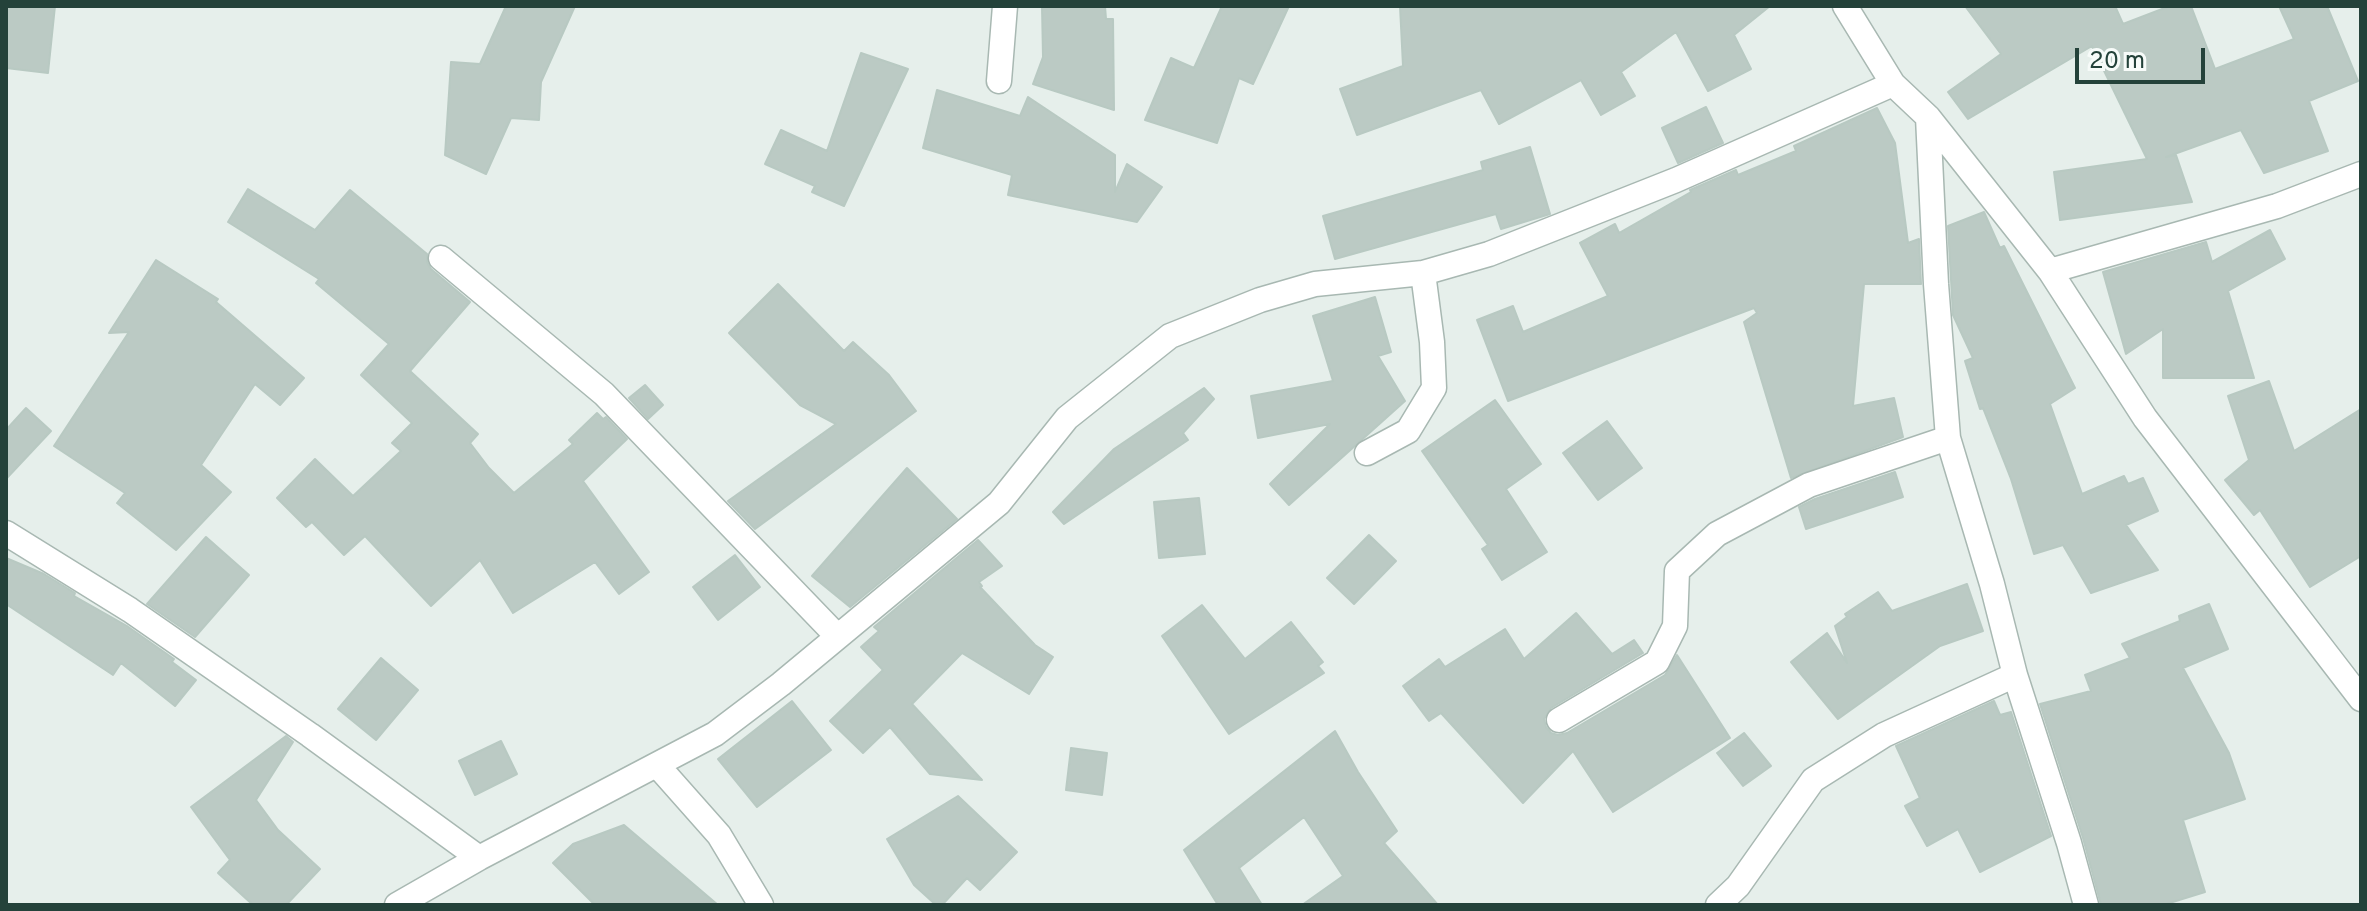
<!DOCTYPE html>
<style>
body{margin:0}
#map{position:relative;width:2367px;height:911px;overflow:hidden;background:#e6efeb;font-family:Overpass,sans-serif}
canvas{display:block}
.frame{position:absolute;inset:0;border:8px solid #24423a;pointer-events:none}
.scale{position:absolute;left:2075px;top:48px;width:130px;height:36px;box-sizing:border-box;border:4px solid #24423a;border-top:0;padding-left:10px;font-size:24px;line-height:28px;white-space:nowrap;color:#24423a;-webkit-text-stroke:6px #f7fbf9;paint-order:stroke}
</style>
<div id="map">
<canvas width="2367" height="911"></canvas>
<div class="frame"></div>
<div class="scale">20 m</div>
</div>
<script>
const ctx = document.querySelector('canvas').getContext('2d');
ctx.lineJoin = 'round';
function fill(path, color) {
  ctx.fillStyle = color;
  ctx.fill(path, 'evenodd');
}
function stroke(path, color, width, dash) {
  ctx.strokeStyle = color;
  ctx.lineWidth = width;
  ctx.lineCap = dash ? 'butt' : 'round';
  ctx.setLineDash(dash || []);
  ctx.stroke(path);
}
const building = new Path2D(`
 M6,6H55L48,73L6,68Z
 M506,6H575L541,82L539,120L511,118L486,174L445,155L451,62L480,64Z
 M1042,6H1105L1106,19H1113L1114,110L1033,84L1043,57Z
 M1222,6H1289L1253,84L1239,78L1217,143L1145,120L1171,58L1194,68Z
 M1400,6H1770L1734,35L1751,69L1708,91L1676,32L1621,72L1635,96L1601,115L1581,80L1499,124L1481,90L1357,135L1340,89L1403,66Z
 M1965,6H2115L2123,24L2170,6H2191L2215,69L2294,39L2279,6H2327L2358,81L2309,101L2328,151L2264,173L2241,130L2166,157L2176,155L2192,202L2060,220L2054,172L2147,159L2092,46L1968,119L1948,92L2001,54Z
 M861,53L908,69L844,206L812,192L815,186L765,164L781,130L827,151Z
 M937,90L1020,116L1028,97L1115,155V192L1127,164L1162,187L1137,222L1008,195L1012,175L923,148Z
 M1706,107L1723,143L1678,163L1662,128Z
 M1877,108L1895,143L1908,243L1919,239L1921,284H1864L1853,406L1894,398L1903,437L1791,478L1744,322L1757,313L1754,308L1508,401L1477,320L1513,306L1523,332L1608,296L1580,243L1615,224L1619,233L1691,192L1690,190L1736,170L1738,175L1796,151L1794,146Z
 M1530,147L1550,214L1501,229L1496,214L1335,259L1323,216L1483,170L1481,162Z
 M248,189L315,230L350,190L427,254V262L431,269L470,302L410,371L478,434L470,443L489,468L514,493L573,444L569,440L597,413L603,419L606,417L627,439L583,481L649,572L619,594L595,562L513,613L480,560L431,606L365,536L344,555L312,522L306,527L277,498L315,459L353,496L401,451L392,443L412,423L361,375L389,344L316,283L319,279L228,222Z
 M1984,212L2000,248L2004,246L2075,388L2050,404L2082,494L2124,476L2128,484L2143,478L2158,511L2126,525L2158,570L2091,593L2063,545L2034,554L2011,479L1983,408L1980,409L1965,361L1973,358L1953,315L1948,226Z
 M2270,230L2285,259L2228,291L2254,378H2163V329L2126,354L2103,272L2206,242L2212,262Z
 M156,260L218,299L216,302L304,378L280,405L255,384L201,465L231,492L176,550L117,503L125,493L54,446L129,332L109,333Z
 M778,284L844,351L853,342L889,375L916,411L755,529L728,501L836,424L800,405L729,333Z
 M1375,297L1391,352L1378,356L1405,401L1289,505L1270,484L1330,424L1258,438L1251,396L1333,381L1313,316Z
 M2269,381L2294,451L2361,409V556L2310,587L2260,510L2254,515L2225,480L2249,460L2228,396Z
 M645,385L663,405L648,419L629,398Z
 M1204,388L1214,399L1183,433L1188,440L1064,524L1053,512L1114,449Z
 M1495,400L1541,464L1506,489L1547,552L1502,580L1482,549L1488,545L1422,451Z
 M26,408L51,431L6,479V430Z
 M1607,421L1642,468L1598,500L1563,453Z
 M907,468L957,519L850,607L812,576Z
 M1895,472L1903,497L1806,529L1799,507L1815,499Z
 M1199,498L1205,554L1159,558L1154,502Z
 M1369,535L1396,561L1354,604L1327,578Z
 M206,537L249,575L195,637L147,604Z
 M978,540L1002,566L979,582L982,586L980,587L1035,645L1053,657L1029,694L962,653L912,704L982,780L930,774L890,727L863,753L830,721L883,670L861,647L879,631L874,627Z
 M735,555L760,587L718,620L693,587Z
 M6,558L44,574L75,593L74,596L127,626L174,659L172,662L196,680L175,706L121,663L113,675L6,604Z
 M1967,584L1983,631L1940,646L1838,719L1791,662L1827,633L1847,663L1835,626L1847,617L1845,614L1878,592L1892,611Z
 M2209,604L2228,649L2183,668L2229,753L2245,799L2183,820L2205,892L2163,905H2101L2083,838L2040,704L2091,691L2085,675L2130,658L2122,644L2180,621L2179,616Z
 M1202,605L1245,659L1291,622L1323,662L1318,666L1324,673L1229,734L1162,636Z
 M1576,613L1612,654L1634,640L1643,653L1551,708L1544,719L1546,727L1551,733L1558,735L1567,733L1665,675L1677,655L1730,738L1613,812L1573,751L1523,803L1441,713L1429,721L1403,686L1439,659L1445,667L1505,629L1524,659Z
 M381,658L418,690L376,740L338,709Z
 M792,701L831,750L757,807L718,759Z
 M1994,701L2000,715L2011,712L2051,836L1980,872L1958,829L1927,846L1905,806L1920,798L1896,746Z
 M1335,731L1358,772L1397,831L1384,843L1438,905H1302L1343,876L1304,817L1239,868L1262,905H1218L1184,850Z
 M1744,733L1771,766L1743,786L1717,753Z
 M286,736L293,742L256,800L278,830L320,869L286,905H253L218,873L230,860L191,807Z
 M501,741L517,774L475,795L459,761Z
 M1071,748L1107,753L1102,795L1066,790Z
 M958,796L1017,852L980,890L967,878L942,905H936L914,885L887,839Z
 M624,825L718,905H595L553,863L573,844Z`);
const street = new Path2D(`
 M1845,6L1893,84L1928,117L2050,271L2145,418L2361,699
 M999,81L1005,6
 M1928,117L1936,284L1948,438L1992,584L2015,675L2069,843L2086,905
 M441,258L604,394L837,636
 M2050,271L2277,206L2361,174
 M1367,453L1408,431L1434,388L1432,342L1423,273
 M6,533L130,610L310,735L479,858
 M1559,720L1657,662L1675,626L1677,571L1717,534L1809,485L1948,438
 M657,765L719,835L761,905
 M397,905L479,858L715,734L781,684L999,503L1067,418L1170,336L1260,300L1315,284L1423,273L1489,254L1676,180L1893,84
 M1718,905L1738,886L1813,780L1884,735L2015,675`);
fill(building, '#bbcac4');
stroke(building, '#b8c9c2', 2);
stroke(street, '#a8b8b2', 27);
stroke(street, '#fff', 24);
</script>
